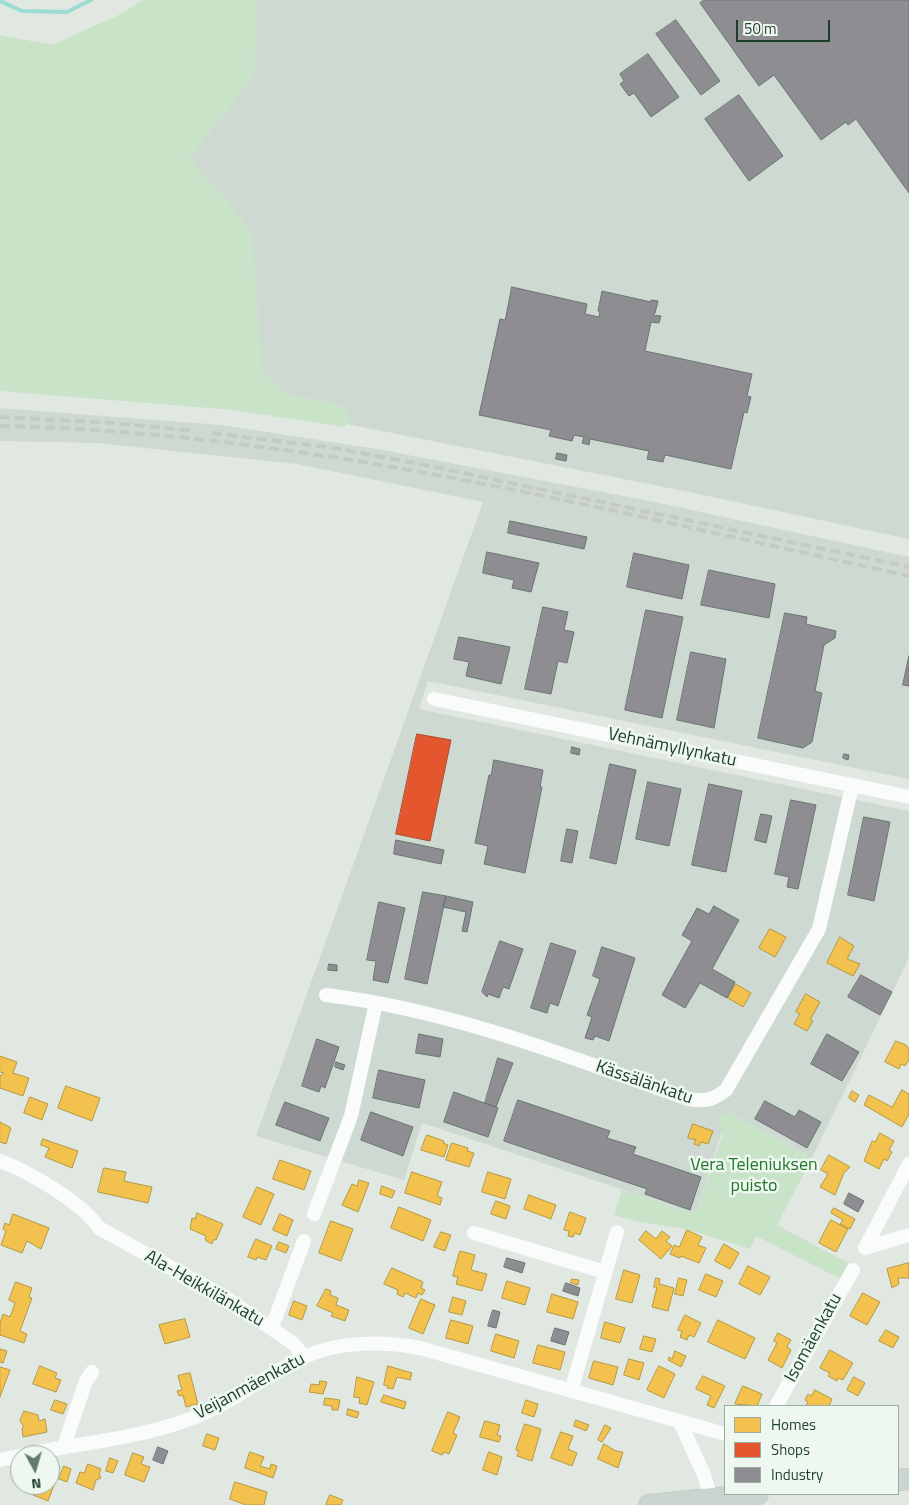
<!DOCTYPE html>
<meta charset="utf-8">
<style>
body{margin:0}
#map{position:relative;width:909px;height:1505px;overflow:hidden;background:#e1e8e2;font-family:"Titillium Web",sans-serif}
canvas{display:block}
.legend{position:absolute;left:724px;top:1405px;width:175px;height:90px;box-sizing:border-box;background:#eef8f0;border:1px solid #9aada1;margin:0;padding:6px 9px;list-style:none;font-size:15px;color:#1d3d2b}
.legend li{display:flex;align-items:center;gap:10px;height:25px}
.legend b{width:25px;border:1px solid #9aada1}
.north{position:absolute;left:10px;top:1445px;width:50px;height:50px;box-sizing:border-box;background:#eef8f0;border:1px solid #9aada1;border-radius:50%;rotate:174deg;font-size:14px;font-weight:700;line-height:20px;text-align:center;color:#1d3d2b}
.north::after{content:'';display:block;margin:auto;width:18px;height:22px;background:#62796b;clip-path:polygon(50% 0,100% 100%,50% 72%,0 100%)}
.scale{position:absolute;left:736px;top:20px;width:94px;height:22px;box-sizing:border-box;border:2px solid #1d3d2b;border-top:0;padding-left:6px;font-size:15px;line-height:18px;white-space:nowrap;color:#1d3d2b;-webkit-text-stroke:4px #eef8f0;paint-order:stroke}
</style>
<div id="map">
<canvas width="909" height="1505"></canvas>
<ul class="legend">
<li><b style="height:14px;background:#f2c14e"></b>Homes</li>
<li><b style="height:14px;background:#e4572e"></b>Shops</li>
<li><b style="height:14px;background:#8d8d92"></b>Industry</li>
</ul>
<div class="north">N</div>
<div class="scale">50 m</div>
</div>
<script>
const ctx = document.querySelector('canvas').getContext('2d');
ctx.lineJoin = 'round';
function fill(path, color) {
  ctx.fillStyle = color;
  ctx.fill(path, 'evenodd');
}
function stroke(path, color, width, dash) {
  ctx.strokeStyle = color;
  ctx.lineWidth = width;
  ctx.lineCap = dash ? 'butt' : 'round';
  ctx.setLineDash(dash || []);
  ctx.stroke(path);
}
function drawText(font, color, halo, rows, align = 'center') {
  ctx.font = font + ' "Titillium Web",sans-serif';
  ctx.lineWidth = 5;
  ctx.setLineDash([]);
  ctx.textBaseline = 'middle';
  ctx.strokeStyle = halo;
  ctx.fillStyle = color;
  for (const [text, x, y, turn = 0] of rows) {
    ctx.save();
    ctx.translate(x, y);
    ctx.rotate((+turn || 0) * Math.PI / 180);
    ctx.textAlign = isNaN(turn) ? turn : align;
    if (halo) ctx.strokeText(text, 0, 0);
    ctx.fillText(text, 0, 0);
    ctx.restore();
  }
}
const built = new Path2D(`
 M256,0H909V539L689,492L246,404L189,157L255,74Z
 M0,408L222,425L377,449L655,502L909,557V779L428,681L419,709L909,811V958L812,1158L728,1112L696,1214L422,1123L404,1180L256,1136L483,502L297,464L97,443L0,441Z`);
const green = new Path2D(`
 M142,0H256L255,74L189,157L252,231L262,370L287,393L345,407L351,419L344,427L233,410L0,391V35L52,45L123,13Z
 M728,1112L812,1158L777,1225L848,1263L841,1279L756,1236L750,1249L686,1229L639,1222L614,1215L622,1190L696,1214L723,1133L717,1121Z`);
const homes = new Path2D(`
 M770,929L786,937L775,957L759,948Z
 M840,937L854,946L847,959L860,964L853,976L827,963Z
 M736,984L751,993L743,1007L728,998Z
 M806,994L820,1002L810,1020L813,1021L807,1031L794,1024L800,1014L796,1012Z
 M896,1041L906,1045L909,1049V1060L905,1066L901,1064L899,1069L885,1062Z
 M0,1056L17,1062L13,1073L29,1078L23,1096L0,1088V1076L4,1073L0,1072Z
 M66,1086L100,1098L92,1121L58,1108Z
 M902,1090L909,1094V1114L902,1127L864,1105L869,1095L892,1107Z
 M852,1091L859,1095L855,1102L849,1098Z
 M30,1097L48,1104L42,1120L24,1113Z
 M0,1122L11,1128L6,1144L0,1142Z
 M693,1124L713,1131L708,1144L701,1142L699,1146L694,1144L696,1140L688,1138Z
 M880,1133L894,1141L889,1150L892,1152L887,1161L884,1159L879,1169L864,1161L872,1141L875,1142Z
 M427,1135L444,1141L443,1143L448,1145L444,1157L421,1150Z
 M43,1139L78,1151L72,1168L45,1157L49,1148L41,1145Z
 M452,1143L468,1148L467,1151L474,1153L469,1167L446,1160Z
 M829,1155L850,1167L844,1173L835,1195L820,1187L828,1174L821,1170Z
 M280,1160L311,1171L304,1190L273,1179Z
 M104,1168L126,1172L124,1181L152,1187L148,1203L98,1192Z
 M412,1172L442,1182L437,1196L442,1198L440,1205L405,1193Z
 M488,1172L511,1179L505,1199L482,1192Z
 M359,1180L369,1183L358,1212L342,1205L352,1184L357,1186Z
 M382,1186L395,1191L392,1198L380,1194Z
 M257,1187L274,1194L261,1225L243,1217Z
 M529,1195L556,1205L551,1219L524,1209Z
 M496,1201L510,1206L506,1219L491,1214Z
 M399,1207L431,1220L423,1241L391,1228Z
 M834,1208L855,1219L850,1229L840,1224L843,1220L831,1213Z
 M570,1212L586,1218L580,1235L575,1233L573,1237L568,1236L569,1231L564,1230Z
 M197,1213L223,1224L216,1240L214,1239L212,1244L205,1240L206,1236L190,1229L192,1218L195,1219Z
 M13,1214L49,1228L41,1249L27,1241L22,1253L1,1245L6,1231L3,1229L5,1223L9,1225Z
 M280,1214L293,1220L287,1236L273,1230Z
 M831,1220L848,1229L836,1252L819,1243Z
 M331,1221L353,1229L341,1261L319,1253Z
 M687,1230L702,1237L698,1245L706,1248L699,1263L681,1256L680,1258L670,1254L674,1245L679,1247Z
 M646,1231L656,1239L662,1231L670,1237L666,1241L672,1246L661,1259L639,1240Z
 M441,1232L451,1235L445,1251L434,1247Z
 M256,1239L272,1246L266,1260L257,1257L256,1260L248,1257Z
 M279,1242L289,1246L286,1253L276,1249Z
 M724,1244L739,1253L730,1269L715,1261Z
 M460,1251L475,1255L471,1270L487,1274L482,1291L456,1284L458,1277L453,1276Z
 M909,1263V1278H898L899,1284L892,1288L887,1269Z
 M748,1266L770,1277L760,1295L739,1284Z
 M392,1268L423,1282L421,1288L425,1290L422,1295L418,1293L416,1298L405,1293L403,1297L397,1294L398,1290L384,1284Z
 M624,1270L640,1275L632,1303L616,1299Z
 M706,1274L723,1281L716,1297L699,1290Z
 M656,1278L660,1279L659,1284L674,1288L668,1311L652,1307L657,1287H654Z
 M679,1278L687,1280L683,1296L675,1294Z
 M572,1279L579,1280L578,1285L571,1283Z
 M507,1281L530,1288L525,1305L502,1298Z
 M16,1282L32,1288L29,1297L32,1298L20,1331L27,1334L24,1343L0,1335V1323L3,1314L10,1317L15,1303L9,1300Z
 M326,1289L331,1291L330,1295L338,1298L336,1305L349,1310L345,1321L331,1316L333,1313L317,1306Z
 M863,1293L880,1302L867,1325L850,1316Z
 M552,1294L578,1302L573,1319L547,1312Z
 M453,1297L466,1301L462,1315L449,1312Z
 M421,1299L435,1305L423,1334L409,1328Z
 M294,1301L307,1306L302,1320L289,1315Z
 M685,1315L701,1323L694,1337L689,1335L687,1340L680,1337L682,1331L678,1330Z
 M185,1319L190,1337L165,1344L159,1325Z
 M451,1320L473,1326L468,1344L446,1338Z
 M718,1320L755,1338L745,1359L708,1342Z
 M605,1322L625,1328L620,1343L601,1338Z
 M886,1330L899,1337L893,1348L879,1341Z
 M778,1333L791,1340L787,1347L791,1350L782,1368L768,1360L777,1343L774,1341Z
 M496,1334L519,1341L514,1358L491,1351Z
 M644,1336L656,1339L652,1352L640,1349Z
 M538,1345L565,1352L560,1370L533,1363Z
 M0,1349L7,1351L3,1363L0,1362Z
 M830,1350L853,1363L843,1380L838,1378L837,1381L828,1376L830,1373L820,1368Z
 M675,1351L686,1356L681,1367L668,1360L669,1357L672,1359Z
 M629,1359L644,1363L639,1380L624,1375Z
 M594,1361L618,1367L613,1385L589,1378Z
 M40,1366L57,1373L55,1378L61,1380L56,1392L33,1384Z
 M388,1366L412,1373L410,1380L397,1377L393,1389L387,1388L388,1386L384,1385Z
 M659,1366L675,1374L664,1398L647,1390Z
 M0,1367L10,1370L0,1397Z
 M190,1373L198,1404L186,1407L183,1395L179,1396L177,1391L182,1390L178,1376Z
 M703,1376L725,1386L714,1408L707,1405L711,1396L696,1389Z
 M357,1377L374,1382L367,1405L359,1403L360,1398L354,1397Z
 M854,1377L865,1383L858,1396L847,1390Z
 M320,1381L327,1382L323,1394L309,1392L311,1384L319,1385Z
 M743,1386L762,1394L757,1406L735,1404Z
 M815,1390L832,1399L829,1406H806L808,1402L805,1400L808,1394L811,1396Z
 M384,1395L406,1402L404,1409L381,1402Z
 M325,1398L340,1400L338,1410H332V1406L324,1405Z
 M55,1400L67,1404L63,1414L51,1410Z
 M526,1400L538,1404L534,1417L522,1413Z
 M348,1409L359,1412L357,1418L347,1415Z
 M24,1411L38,1415L39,1421L45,1419L47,1432L23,1437L22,1428L24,1427L20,1421Z
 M448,1412L460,1417L453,1433L457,1435L449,1454L444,1452L442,1455L432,1451Z
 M576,1420L589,1425L586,1431L574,1426Z
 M485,1421L500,1425L497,1435L501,1436L499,1442L480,1437Z
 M525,1424L541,1429L532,1461L517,1456L519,1451L516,1450Z
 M605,1425L611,1428L602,1442L598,1440Z
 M561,1432L573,1436L568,1449L577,1453L572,1466L551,1458Z
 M207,1434L219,1438L215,1450L203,1446Z
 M604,1444L616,1451L623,1452L618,1468L598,1459Z
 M250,1452L264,1457L260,1466L270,1469L271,1464L277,1466L273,1478L245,1468Z
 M489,1452L502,1457L497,1475L483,1470Z
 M133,1453L144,1457L141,1464L150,1467L144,1482L125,1475Z
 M110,1458L118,1461L113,1473L106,1471Z
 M88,1464L101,1469L99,1474L101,1478L96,1480L93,1490L76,1483L80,1472L84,1473Z
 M64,1466L71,1469L67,1482L59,1479Z
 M50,1475L57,1477L48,1501L33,1495L37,1485H50Z
 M235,1482L267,1492L264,1505H246L230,1499Z
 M330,1495L343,1500L341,1505H326Z`);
const shops = new Path2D(`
 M417,734L451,740L430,841L396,834Z`);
const industry = new Path2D(`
 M704,0H909V193L856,119L848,125L846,122L821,140L774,75L759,86L700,3Z
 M676,20L720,81L701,95L656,34Z
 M648,54L679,97L651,117L634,93L629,96L620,84L624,81L620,74Z
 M739,95L783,156L749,181L705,119Z
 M512,287L587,304L585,314L599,317L600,311H598L602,291L651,302V300L658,301L655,313L653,315L661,316L659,323L651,322L645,351L752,374L747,396L751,397L747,413L744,412L731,469L665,455L663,462L647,459L649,451L590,439L589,445L582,443L584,437L574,435L572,441L549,436L551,430L479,415L500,319L505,320Z
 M557,453L567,455L566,461L556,459Z
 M510,521L587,537L584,549L508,533Z
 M487,552L539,563L531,592L512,588L514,580L483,573Z
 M634,553L689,565L682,599L627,587Z
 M709,570L775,584L769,618L701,605Z
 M543,607L568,612L564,630L574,632L567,663L558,661L551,694L525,689Z
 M646,610L683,617L662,718L625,710Z
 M785,613L807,617L806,624L836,631L835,638L824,645L815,691L822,693L812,742L803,748L758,738Z
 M459,637L510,647L501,684L466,676L469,662L454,659Z
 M691,652L726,659L714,728L677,720Z
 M909,656V686L903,685Z
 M572,747L580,749L579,755L571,753Z
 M844,754L849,755L848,760L843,758Z
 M494,760L543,770L540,787H542L525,873L484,864L488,846L475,843L489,775H491Z
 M610,764L636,770L616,864L590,858Z
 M648,782L681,789L669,846L636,839Z
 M709,784L742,791L726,872L692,865Z
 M791,800L816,805L798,889L787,887L789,877L775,874Z
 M761,814L772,816L766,843L755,840Z
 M864,817L890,822L874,901L848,895Z
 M567,829L578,831L572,863L561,861Z
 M396,840L444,850L441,864L394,854Z
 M423,892L446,896L427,984L405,979Z
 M446,896L473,902L467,932L462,931L466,912L443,907Z
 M379,902L405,908L388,983L373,980L376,961L367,960Z
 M714,906L739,920L712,969L735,982L727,998L700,983L685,1008L662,995L692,941L682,935L697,908L709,914Z
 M500,941L523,949L509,989L503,987L499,998L488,994L487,997L482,992Z
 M551,943L576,951L558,1006L550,1003L547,1013L531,1008Z
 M602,947L635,958L609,1041L595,1036L593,1040L585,1038L592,1017L587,1015L600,979L593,976Z
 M329,964L337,965V971L328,970Z
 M861,975L892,992L880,1015L848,997Z
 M419,1034L443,1039L440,1057L416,1053Z
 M827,1034L859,1052L842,1081L811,1064Z
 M317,1039L339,1047L325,1088L321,1086L319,1092L302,1086Z
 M498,1058L513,1063L496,1107L485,1103Z
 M336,1062L345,1065L343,1070L335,1067Z
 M379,1070L425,1080L419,1108L373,1098Z
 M454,1092L498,1108L488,1137L444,1122Z
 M518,1100L610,1131L607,1138L636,1147L633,1154L701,1177L690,1210L645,1194L647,1189L504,1141Z
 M765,1101L795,1117L799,1110L821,1122L807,1148L755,1119Z
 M285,1102L329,1118L320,1141L276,1125Z
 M371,1112L413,1127L403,1156L361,1140Z
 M849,1193L864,1201L858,1212L844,1204Z
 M507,1258L525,1263L522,1273L504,1267Z
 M566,1283L580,1288L578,1296L563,1291Z
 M493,1310L500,1312L496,1328L488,1326Z
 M555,1328L569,1332L565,1345L551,1341Z
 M158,1447L168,1451L163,1464L153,1460Z`);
const stream = new Path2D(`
 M0,1L22,11L67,12L91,0`);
const minor = new Path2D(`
 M434,699L909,797
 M326,995C451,1010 570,1057 688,1099C705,1102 713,1100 726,1090L819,929L852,786
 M0,1161C28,1171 83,1203 99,1228L228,1299L294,1344L304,1357
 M314,1214L351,1116L376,1003
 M474,1233L605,1272
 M865,1248L909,1164
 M865,1248L909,1235
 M272,1327L304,1241
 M571,1391L617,1232
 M776,1406L853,1270
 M680,1422L704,1475L711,1498
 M64,1446L86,1381L92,1372
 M23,1455C78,1443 137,1439 190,1419C231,1404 265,1375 304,1357C339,1341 383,1341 420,1348L725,1434
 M0,1460L20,1456`);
const primary = new Path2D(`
 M898,1480L909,1479
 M649,1505L758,1494`);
const rail = new Path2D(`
 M0,417L113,423L195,431
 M0,426C308,432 609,511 909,576
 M212,433L334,448L435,467L909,567`);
const streetNames = [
 ["Vehnämyllynkatu",672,748,12],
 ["Kässälänkatu",644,1083,19],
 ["Ala-Heikkilänkatu",204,1289,30],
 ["Isomäenkatu",814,1338,-61],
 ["Veijanmäenkatu",250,1387,-28]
];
const parkNames = [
 ["Vera Teleniuksen",754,1166],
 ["puisto",754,1187]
];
fill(built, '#cedad1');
fill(green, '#c9e3c9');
fill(homes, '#f2c14e');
stroke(homes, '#b29944', 1);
fill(shops, '#e4572e');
stroke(shops, '#a84f2d', 1);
fill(industry, '#8d8d92');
stroke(industry, '#6b7573', 1);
stroke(stream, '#9cdcd2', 4);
stroke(primary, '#bbc5be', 22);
stroke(minor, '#fafcfb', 14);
stroke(primary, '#cbd5cf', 21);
stroke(rail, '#c5cac7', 4, [10, 5]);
drawText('18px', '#1d3d2b', '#eef8f0', streetNames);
drawText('18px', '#23782b', '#eef8f0', parkNames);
</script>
